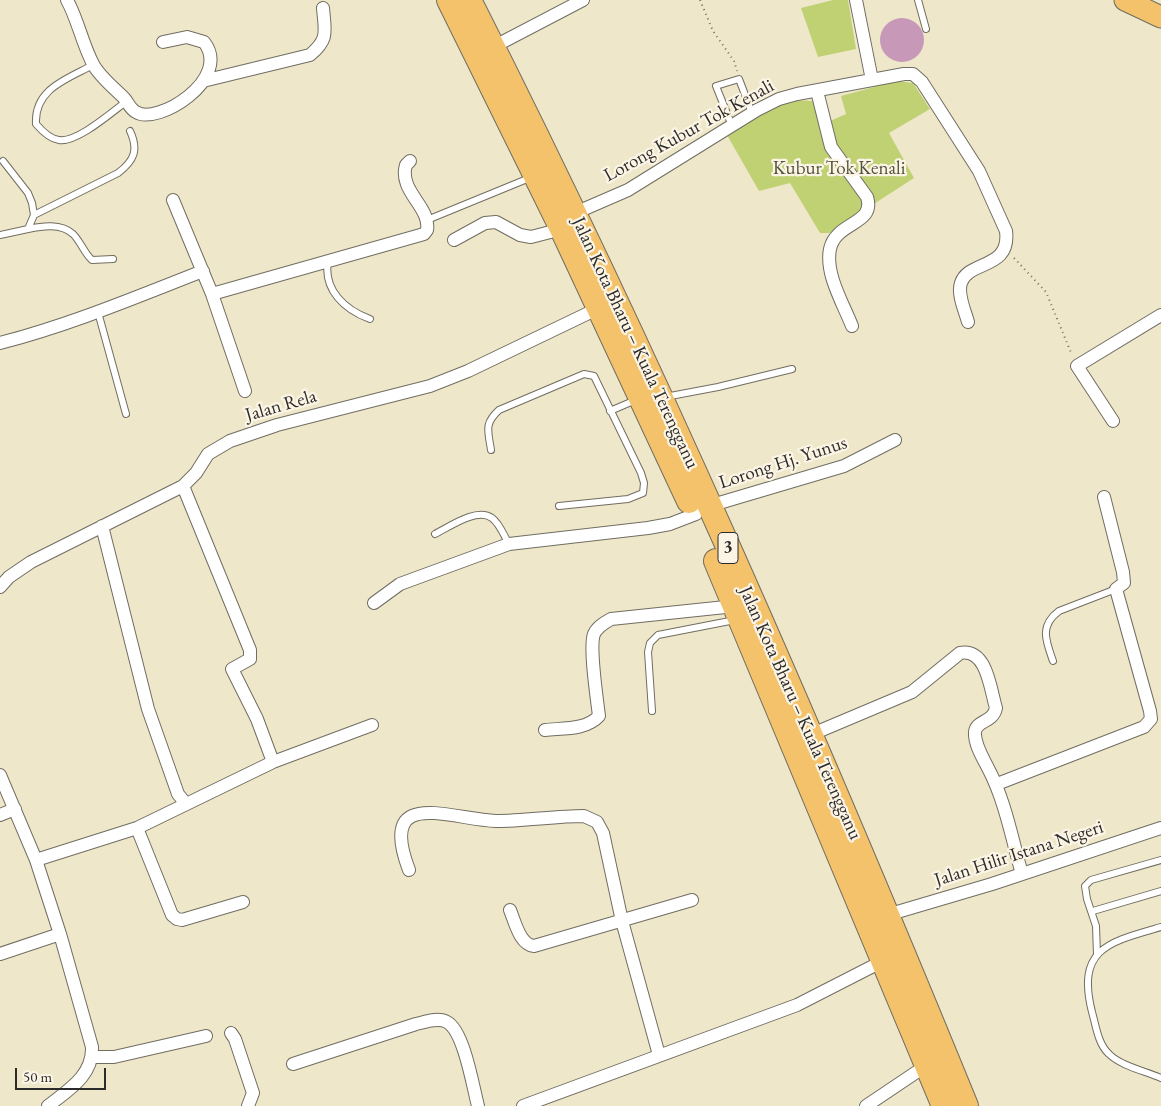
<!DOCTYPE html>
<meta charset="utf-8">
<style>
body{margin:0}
#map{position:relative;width:1161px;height:1106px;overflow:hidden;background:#efe7c9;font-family:"EB Garamond",serif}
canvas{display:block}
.scale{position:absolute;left:15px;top:1068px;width:91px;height:22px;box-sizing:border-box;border:2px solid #2b2b2b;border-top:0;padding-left:6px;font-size:15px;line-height:18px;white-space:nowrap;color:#2b2b2b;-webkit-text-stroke:4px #fcf5e5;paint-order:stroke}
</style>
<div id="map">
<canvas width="1161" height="1106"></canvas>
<div class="scale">50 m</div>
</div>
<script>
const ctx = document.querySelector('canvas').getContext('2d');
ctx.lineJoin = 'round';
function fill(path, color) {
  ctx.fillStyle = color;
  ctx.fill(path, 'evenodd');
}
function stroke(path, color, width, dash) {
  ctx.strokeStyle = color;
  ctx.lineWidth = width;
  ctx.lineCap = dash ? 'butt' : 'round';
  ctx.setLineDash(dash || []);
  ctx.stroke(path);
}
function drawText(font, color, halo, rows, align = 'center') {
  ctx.font = font + ' "EB Garamond",serif';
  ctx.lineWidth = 4.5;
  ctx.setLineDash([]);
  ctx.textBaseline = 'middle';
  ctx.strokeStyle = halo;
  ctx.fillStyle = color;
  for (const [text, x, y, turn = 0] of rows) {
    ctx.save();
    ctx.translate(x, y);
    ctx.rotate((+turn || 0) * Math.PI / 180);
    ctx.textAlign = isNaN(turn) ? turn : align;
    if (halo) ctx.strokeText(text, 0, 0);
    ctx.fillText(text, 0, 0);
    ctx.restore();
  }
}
const green = new Path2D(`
 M833,0H848L856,49L818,57L801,8Z
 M896,81L913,83L930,109L889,133L914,178L829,233H820L790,183L759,191L727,135C753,120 783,94 815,102L828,122L846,114L841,96Z`);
const building = new Path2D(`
 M880 40a22 22 0 1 1 44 0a22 22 0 1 1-44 0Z`);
const path = new Path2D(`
 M700,0L713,31L734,61L737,71
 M1014,258L1046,292L1072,355`);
const lane = new Path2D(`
 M918,0L926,29
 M93,65C67,79 34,89 36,124C42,131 50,139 59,140C77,143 112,112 127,101
 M732,126L716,86L739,79L752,113
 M34,215L118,173C134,161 139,150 130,131
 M427,220L532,177
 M28,229C42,226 61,223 73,234C81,242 84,253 92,260L113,259
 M0,235L28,229L34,215L32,203L28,193L3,161
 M328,261C323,290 345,310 370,319
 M98,312L126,414
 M665,397L718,387L792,369
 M610,411L638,399
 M491,450C488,430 484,424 499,410L584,374L594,376L641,473L644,483L643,493L628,499L559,506
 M435,534C449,527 477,507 492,518C500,524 504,536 509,544
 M1053,661C1046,641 1039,626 1059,611L1116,589
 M652,711L648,652L650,643L658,635L735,620
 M1093,911L1161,891
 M1161,927C1109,942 1076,948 1092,1012C1096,1026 1098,1044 1109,1054C1121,1066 1145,1071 1161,1078
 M1097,955L1096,926L1087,899L1085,886L1091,880L1161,860`);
const street = new Path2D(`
 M67,0C78,20 82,43 93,64C99,76 114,88 124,98C128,102 130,109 136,112C157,126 233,79 204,42L187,37L163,42
 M856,0L872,80
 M493,47L583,0
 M203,81L310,55C329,39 325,32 323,8
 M817,91L831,147L867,197C876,225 836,221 830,249C825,274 843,303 852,326
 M173,200L212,294L245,391
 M575,213L628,190L757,110L779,99L797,94L904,74H913L922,82L979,171L1006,231C1011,270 968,260 961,283C957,294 965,311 968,322
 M454,240L485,223L496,222L520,235L531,237L562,229
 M212,294L424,234L427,230C431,207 398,191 406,165L410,161
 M0,343C70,325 136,297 203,271
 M1113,421L1077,366L1161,315
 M183,486L250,650V659L232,669L257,719L273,762
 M709,506L844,466L895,440
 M102,526L148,709L178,794L186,804
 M0,587L9,577L31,562L183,486L196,473L208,454L230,441L277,425L430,386L468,371L599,308
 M374,603L400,584L509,544L648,528L670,524L696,514
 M545,730C564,728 586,730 599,716C597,699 589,647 594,634C597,627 604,623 611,619L735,606
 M810,735L912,692L960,653C987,648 990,688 996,708C993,723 976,720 975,732C974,744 983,758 988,768C1005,800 1012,839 1022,874
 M0,775L36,860L60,934L92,1047C93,1076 68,1090 48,1106
 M997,784L1144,727L1151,719L1150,711L1116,589L1124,583L1123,572L1104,497
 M0,815L15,809
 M137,828L172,915L177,919L182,920L243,902
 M36,860L137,828L273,762L372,725
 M409,870C377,786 449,819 496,821C525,821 555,816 584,816L597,822L603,833L622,921L659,1055
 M510,910C515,922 520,945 534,946L692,900
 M887,915L992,884L1161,828
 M0,954L60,934
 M231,1033L235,1039L253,1093L248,1106
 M92,1057H114L206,1036
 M293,1064L416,1024C425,1022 438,1017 447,1022C464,1031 473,1087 478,1106
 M523,1106L797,1005L885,960
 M866,1106L927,1065`);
const primary = new Path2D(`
 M1125,0L1161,17`);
const highway = new Path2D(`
 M449,0L562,229L689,501
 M469,0C652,361 813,732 966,1106
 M716,561L944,1106`);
const shields = [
 [728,548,20]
];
const shieldNames = [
 ["3",728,548]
];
const streetNames = [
 ["Lorong Kubur Tok Kenali",689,131,-29],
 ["Jalan Kota Bharu – Kuala Terengganu",635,343,65],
 ["Jalan Rela",281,406,-16],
 ["Lorong Hj. Yunus",783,463,-18],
 ["Jalan Kota Bharu – Kuala Terengganu",800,713,66],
 ["Jalan Hilir Istana Negeri",1019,854,-18]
];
const parkNames = [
 ["Kubur Tok Kenali",839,169]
];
fill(green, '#c0d174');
fill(building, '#c798b7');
stroke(lane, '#706d62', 8);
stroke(street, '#706d62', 14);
stroke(primary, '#706d62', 23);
stroke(highway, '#706d62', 26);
stroke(path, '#706d62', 2, [1, 4]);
stroke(lane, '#fff', 6);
stroke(street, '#fff', 12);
stroke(primary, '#f3c26a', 21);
stroke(highway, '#f3c26a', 24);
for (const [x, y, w] of shields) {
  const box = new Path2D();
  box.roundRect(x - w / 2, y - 15.5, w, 31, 4);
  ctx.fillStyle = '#fcf5e5';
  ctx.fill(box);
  stroke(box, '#2b2b2b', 1);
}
drawText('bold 18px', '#2b2b2b', null, shieldNames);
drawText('19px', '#2b2b2b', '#fcf5e5', streetNames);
drawText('19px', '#50543d', '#fcf5e5', parkNames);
</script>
